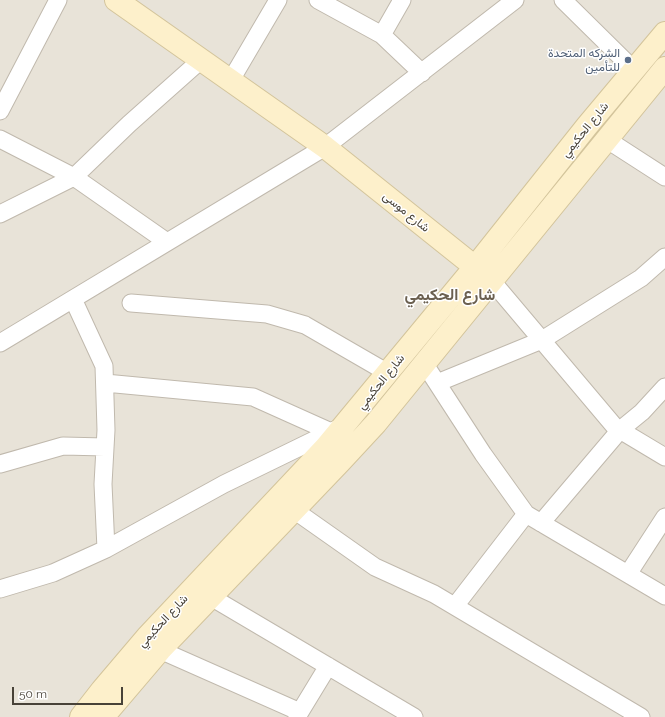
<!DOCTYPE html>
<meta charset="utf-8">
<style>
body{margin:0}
#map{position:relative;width:665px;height:717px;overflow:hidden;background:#f4f1ea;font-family:Raleway,sans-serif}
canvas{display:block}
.scale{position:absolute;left:12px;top:687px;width:111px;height:18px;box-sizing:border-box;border:2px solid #484238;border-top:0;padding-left:5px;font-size:12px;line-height:14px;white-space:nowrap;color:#484238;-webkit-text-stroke:3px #fff;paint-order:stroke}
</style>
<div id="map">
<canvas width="665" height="717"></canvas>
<div class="scale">50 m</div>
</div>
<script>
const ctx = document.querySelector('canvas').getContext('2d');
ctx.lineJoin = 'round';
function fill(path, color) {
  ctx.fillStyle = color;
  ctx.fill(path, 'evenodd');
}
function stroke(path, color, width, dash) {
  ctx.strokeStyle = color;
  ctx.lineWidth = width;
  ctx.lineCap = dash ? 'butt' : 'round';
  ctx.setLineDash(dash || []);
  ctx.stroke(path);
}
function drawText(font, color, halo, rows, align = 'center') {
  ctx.font = font + ' Raleway,Vazirmatn,sans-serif';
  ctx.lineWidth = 3;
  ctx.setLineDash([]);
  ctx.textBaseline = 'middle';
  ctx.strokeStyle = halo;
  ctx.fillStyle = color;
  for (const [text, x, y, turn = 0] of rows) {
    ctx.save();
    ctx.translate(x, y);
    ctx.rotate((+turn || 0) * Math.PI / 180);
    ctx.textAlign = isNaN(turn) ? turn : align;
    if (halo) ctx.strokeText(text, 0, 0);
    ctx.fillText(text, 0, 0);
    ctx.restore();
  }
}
const residential = new Path2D(`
 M0,0H665V717H0Z`);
const street = new Path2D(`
 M318,0L382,35L422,73
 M563,0L634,70
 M382,35L402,0
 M231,80L278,0
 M0,111L58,0
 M0,139L74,177L167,242
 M606,139L665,177
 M0,214L74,177L129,124L201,60
 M491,280L615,427L665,457
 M73,299L104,366L106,430L103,484L106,549
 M131,303L267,314L305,325L388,373
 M0,343L325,147L515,0
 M424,363L483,454L526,514L665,596
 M105,383L253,397L331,432
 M437,383L542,340L641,278L665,257
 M0,464L63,446L105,447
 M294,510L375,567L434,594L641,717
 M541,523L620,430L642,412L665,387
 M628,574L665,517
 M0,589L53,573L106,549L224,484L341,427
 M211,597L414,717
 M455,606L526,514
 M160,650L300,712
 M297,717L328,666`);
const secondary = new Path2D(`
 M116,0L325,147L485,275
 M81,717L102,690L147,637L326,447L475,267L587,126L665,33
 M103,717L160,650L340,462L376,423L665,68`);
const markers = [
 [628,60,4,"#5c6f8a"]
];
const serviceNames = [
 ["الشركه المتحدة",620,53],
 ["للتأمين",620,67]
];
const streetNames = [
 ["شارع الحكيمي",585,130,-51],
 ["شارع موسى",406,212,39],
 ["شارع الحكيمي",381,382,-51],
 ["شارع الحكيمي",163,621,-47]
];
const districtNames = [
 ["شارع الحكيمي",450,295]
];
fill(residential, '#e8e3d8');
stroke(street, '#c0b9ad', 19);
stroke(secondary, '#d3c49b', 24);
stroke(street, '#fff', 17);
stroke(secondary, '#fdf0cb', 22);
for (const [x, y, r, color] of markers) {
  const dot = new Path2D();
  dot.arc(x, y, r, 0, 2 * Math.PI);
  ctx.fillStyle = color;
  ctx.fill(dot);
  stroke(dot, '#fff', 1.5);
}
drawText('12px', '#4e5e75', '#fff', serviceNames, 'right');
drawText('12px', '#484238', '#fff', streetNames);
drawText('bold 16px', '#6b6050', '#fff', districtNames);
</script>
